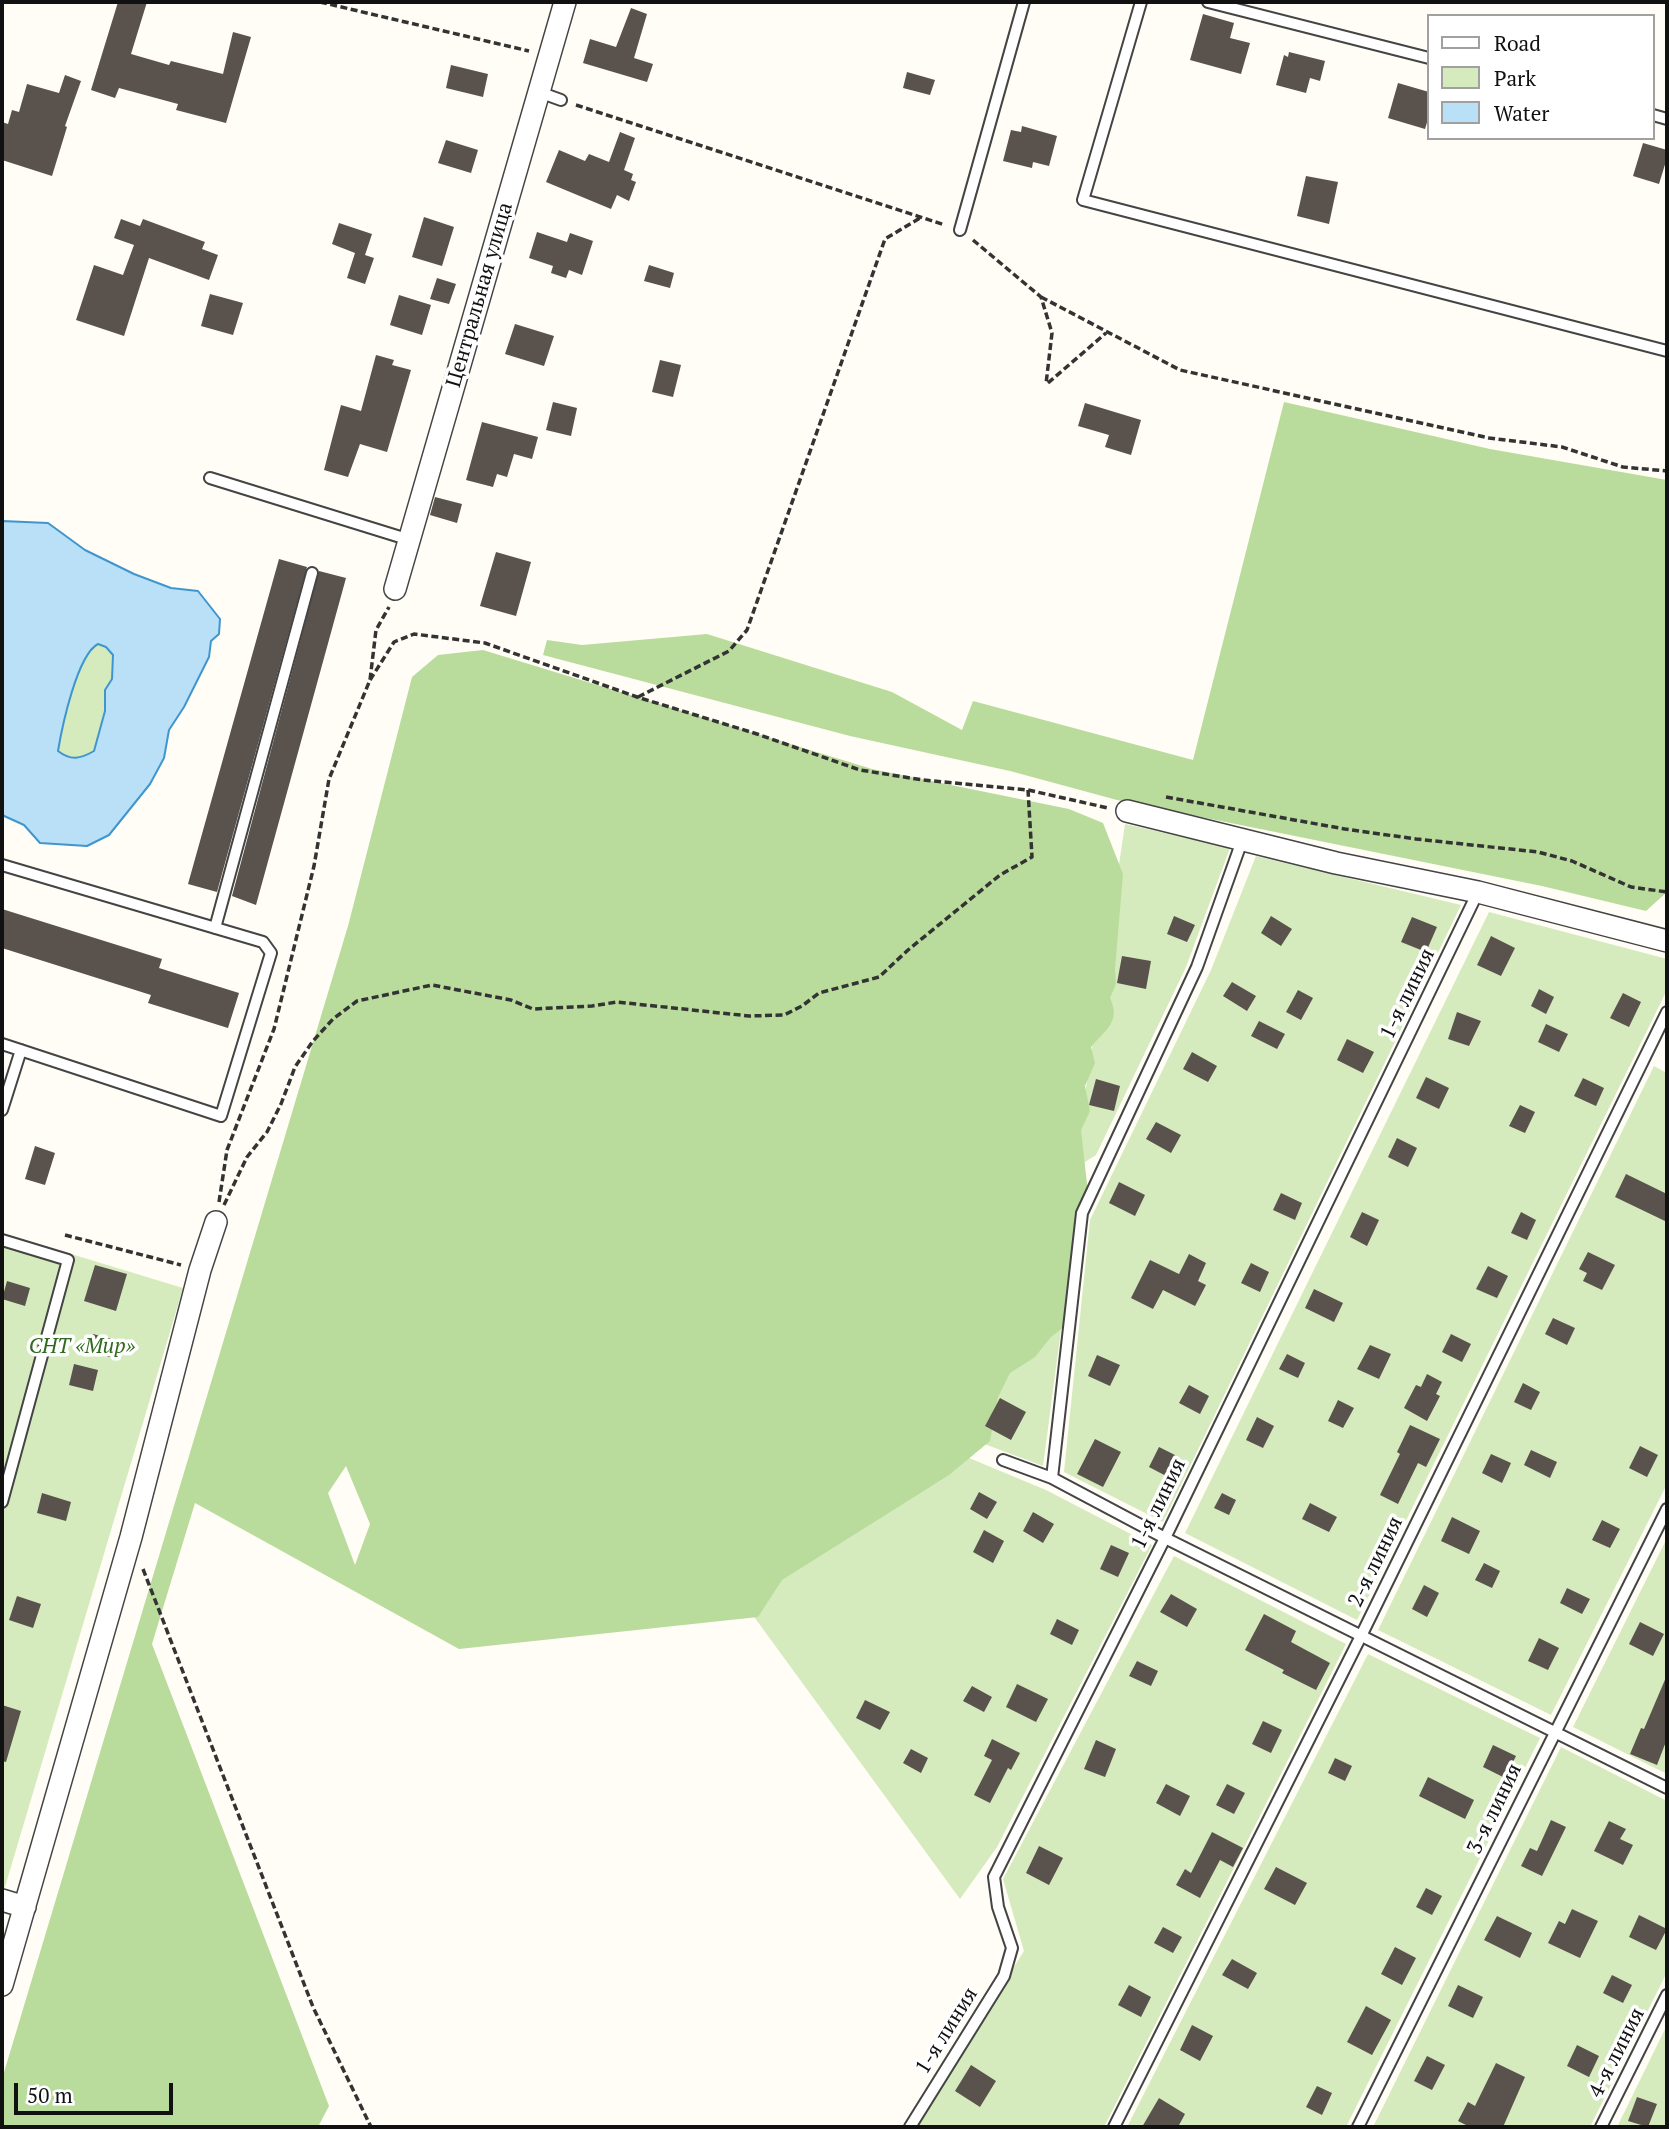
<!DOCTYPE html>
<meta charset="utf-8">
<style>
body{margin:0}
#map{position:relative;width:1669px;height:2129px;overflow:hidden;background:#fffdf5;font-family:"PT Serif",serif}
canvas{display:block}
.frame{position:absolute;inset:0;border:4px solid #111;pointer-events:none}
.legend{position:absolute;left:1427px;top:14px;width:228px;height:126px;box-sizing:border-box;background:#fff;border:2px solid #a0a0a0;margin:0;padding:9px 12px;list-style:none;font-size:21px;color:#111}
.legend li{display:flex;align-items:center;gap:14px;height:35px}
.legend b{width:35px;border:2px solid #a0a0a0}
.scale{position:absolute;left:14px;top:2083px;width:159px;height:32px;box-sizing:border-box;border:4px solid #111;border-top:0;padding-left:9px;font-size:21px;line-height:24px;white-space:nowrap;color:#111;-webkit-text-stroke:5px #fff;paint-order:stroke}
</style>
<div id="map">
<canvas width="1669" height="2129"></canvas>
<div class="frame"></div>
<ul class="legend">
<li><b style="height:9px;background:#fff"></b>Road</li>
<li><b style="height:19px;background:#d5ebbd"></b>Park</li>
<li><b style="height:19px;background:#b9e0f7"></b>Water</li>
</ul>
<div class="scale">50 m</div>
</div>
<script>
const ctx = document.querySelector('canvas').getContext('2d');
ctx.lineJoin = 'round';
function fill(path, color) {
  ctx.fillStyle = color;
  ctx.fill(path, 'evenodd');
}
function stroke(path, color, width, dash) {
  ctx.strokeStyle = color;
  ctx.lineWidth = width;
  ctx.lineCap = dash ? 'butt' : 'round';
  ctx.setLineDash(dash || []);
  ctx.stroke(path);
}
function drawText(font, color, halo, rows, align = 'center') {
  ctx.font = font + ' "PT Serif",serif';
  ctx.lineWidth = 7;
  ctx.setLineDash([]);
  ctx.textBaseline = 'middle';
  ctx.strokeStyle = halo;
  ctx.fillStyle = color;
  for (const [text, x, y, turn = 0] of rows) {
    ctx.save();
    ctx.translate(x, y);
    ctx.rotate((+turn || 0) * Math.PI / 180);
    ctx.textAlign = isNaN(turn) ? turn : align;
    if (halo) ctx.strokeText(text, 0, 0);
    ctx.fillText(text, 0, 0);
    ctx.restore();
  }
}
const green = new Path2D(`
 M98,644L106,647L113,655L112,679L105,690V711L94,751C80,759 71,761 58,751C62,728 77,655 98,644Z
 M1125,824L1230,848L1186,967L1096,1155L1074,1169Z
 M1256,856L1461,905L1163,1522L1064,1472L1090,1220L1211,970Z
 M1489,912L1667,959V990L1357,1620L1185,1533Z
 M1654,1066L1667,1073V1484L1551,1715L1378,1630Z
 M2,1233L183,1288L2,1897Z
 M1064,1307L1043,1466L955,1433Z
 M945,1448L1046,1490L1152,1545L997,1847L960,1899L752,1614L782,1572Z
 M1667,1538V1774L1573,1727Z
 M1174,1556L1346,1644L1104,2127H914L1024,1951L1003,1879Z
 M1368,1654L1540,1738L1346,2127H1127Z
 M1561,1747L1667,1801V1972L1590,2127H1373Z
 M1667,2025V2127H1617L1620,2121Z`);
const forest = new Path2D(`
 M1284,402L1490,449L1667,480V892L1646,911L1542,886L1117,800L1010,771L850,736L543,655L547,640L582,645L707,634L892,692L962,730L973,701L1193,760Z
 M483,650L872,769L1069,809L1103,823L1123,874L1115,969L1116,984L1110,998C1121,1022 1106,1029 1091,1047L1095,1063L1085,1086L1090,1111L1081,1130L1088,1193L1075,1318L1051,1337L1035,1357L1010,1373L998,1397L990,1441L949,1475L782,1580L758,1617L459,1649L195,1503L152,1644L329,2106L318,2127H2V2079L348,926L412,677L438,655ZM346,1466L370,1524L355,1565L328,1493Z`);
const water = new Path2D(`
 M2,521L48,523L85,550L134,574L171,588L198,591L220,619L219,634L211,641L209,657L184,707L169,730L164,758L150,784L109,835L87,846L40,843L24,825L2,815ZM98,644L106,647L113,655L112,679L105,690V711L94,751C80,759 71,761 58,751C62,727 77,655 98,644Z`);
const building = new Path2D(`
 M118,2H147L131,54L169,65L171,61L223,74L233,32L251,37L226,123L176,110L178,104L119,88L115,98L91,90Z
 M631,8L647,14L634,58L653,64L647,82L583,63L590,39L616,47Z
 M1203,14L1234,23L1230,38L1250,43L1241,74L1190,60Z
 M1289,52L1325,61L1320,81L1310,78L1306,93L1276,85L1284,55L1288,57Z
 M451,65L488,74L483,97L446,88Z
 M907,72L935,80L930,95L903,88Z
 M65,75L81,81L65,126L67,127L52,176L2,160V122L8,124L12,110L19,112L27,84L59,93Z
 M1398,83L1429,92V116L1425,129L1388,118Z
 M1022,126L1057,136L1049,166L1033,162L1032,168L1003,161L1011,130L1021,132Z
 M620,132L635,138L624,170L633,174L631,180L636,182L629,201L617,195L611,209L546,182L559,150L585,161L589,154L609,162Z
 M446,140L478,150L471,173L438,163Z
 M1643,143L1667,150V158L1659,184L1633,176Z
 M1306,176L1338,182L1329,224L1297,216Z
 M424,217L454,227L442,266L412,257Z
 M121,219L140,226L143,219L205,242L202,249L218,255L209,280L149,258L124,336L76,320L94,265L123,275L134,245L114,238Z
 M339,223L372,234L365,255L374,258L365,284L347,278L355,253L332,244Z
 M537,232L567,242L570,233L593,241L582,275L569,270L566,278L551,273L553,266L529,258Z
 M649,265L674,273L670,288L644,281Z
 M437,278L456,284L449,304L430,299Z
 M210,294L243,303L233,335L201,326Z
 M399,295L431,305L422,335L390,325Z
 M515,324L554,336L544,366L505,354Z
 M376,355L394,360L392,365L411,370L387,452L360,444L348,477L324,470L341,405L361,411Z
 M660,360L681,365L673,397L652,392Z
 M553,402L577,408L571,436L546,430Z
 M1085,403L1141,420L1131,455L1105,447L1109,435L1078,426Z
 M482,422L538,437L532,459L514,454L507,477L497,474L493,487L466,480Z
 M435,497L462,504L457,523L430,515Z
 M496,552L531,562L516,616L480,606Z
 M279,559L307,567L217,892L188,884Z
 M319,571L346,578L256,905L232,896Z
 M2,909L162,959L159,968L239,993L228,1028L148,1003L151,995L2,948Z
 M1174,916L1195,925L1187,942L1167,934Z
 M1271,916L1292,929L1281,946L1261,933Z
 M1412,917L1437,927L1426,952L1401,942Z
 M1491,936L1515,948L1501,976L1477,965Z
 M1122,956L1151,961L1146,989L1117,983Z
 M1232,982L1256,996L1247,1011L1223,996Z
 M1539,989L1554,997L1546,1014L1531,1006Z
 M1298,990L1313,998L1301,1020L1286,1012Z
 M1623,993L1641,1002L1629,1027L1610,1018Z
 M1457,1012L1481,1021L1469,1046L1448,1039Z
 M1259,1021L1285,1034L1277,1049L1251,1036Z
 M1546,1024L1568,1034L1559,1052L1538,1042Z
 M1347,1039L1374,1052L1363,1073L1337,1060Z
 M1192,1052L1217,1066L1208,1082L1183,1069Z
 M1426,1077L1449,1088L1439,1109L1416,1098Z
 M1583,1078L1604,1088L1596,1106L1574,1096Z
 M1096,1079L1120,1086L1114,1111L1089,1105Z
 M1520,1105L1535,1112L1525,1133L1509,1126Z
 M1156,1122L1181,1135L1171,1153L1146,1139Z
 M1397,1138L1417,1148L1408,1167L1388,1157Z
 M35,1146L55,1153L45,1185L25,1179Z
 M1626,1174L1667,1194V1222L1615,1197Z
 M1119,1182L1145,1195L1135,1216L1109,1203Z
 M1281,1193L1302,1203L1295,1220L1273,1210Z
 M1362,1212L1379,1220L1367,1246L1350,1237Z
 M1521,1212L1536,1220L1527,1240L1511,1233Z
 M1588,1252L1615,1265L1602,1290L1583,1281L1587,1273L1579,1269Z
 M1189,1254L1206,1263L1198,1281L1206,1285L1195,1306L1163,1290L1153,1309L1131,1298L1150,1260L1179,1274Z
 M1251,1263L1269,1272L1260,1292L1241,1283Z
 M95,1265L127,1274L116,1311L84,1301Z
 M1488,1266L1508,1276L1497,1298L1476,1289Z
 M7,1281L30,1288L25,1306L2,1299Z
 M1314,1289L1343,1303L1334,1322L1305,1308Z
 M1553,1318L1575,1328L1567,1345L1545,1334Z
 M93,1334L115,1340L110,1357L88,1351Z
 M1451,1334L1471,1344L1462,1362L1442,1352Z
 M1370,1345L1391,1354L1379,1379L1357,1369Z
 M1287,1354L1305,1363L1298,1378L1279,1369Z
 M1097,1355L1120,1365L1110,1386L1088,1376Z
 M74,1364L98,1370L93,1391L69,1385Z
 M1427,1374L1442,1382L1436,1394L1440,1396L1427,1421L1404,1408L1416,1385L1421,1387Z
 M1523,1383L1540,1392L1531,1410L1514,1402Z
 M1189,1385L1209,1396L1200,1414L1179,1403Z
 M1000,1398L1026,1412L1011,1440L985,1426Z
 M1338,1400L1354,1408L1343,1428L1328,1421Z
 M1257,1417L1274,1426L1263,1448L1246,1440Z
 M1410,1425L1440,1439L1426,1467L1418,1463L1398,1504L1380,1495L1400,1454L1397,1452Z
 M1095,1439L1121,1452L1103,1487L1077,1474Z
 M1640,1446L1658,1455L1647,1477L1629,1468Z
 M1159,1447L1179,1457L1168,1477L1149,1467Z
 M1531,1450L1557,1462L1550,1478L1524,1465Z
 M1491,1454L1511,1463L1502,1483L1482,1473Z
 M979,1492L997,1502L987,1519L970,1509Z
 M42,1493L71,1502L66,1521L37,1513Z
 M1222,1493L1236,1500L1229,1515L1214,1508Z
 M1310,1503L1337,1517L1329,1532L1302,1519Z
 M1033,1512L1054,1524L1043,1543L1023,1531Z
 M1452,1517L1480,1531L1469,1554L1441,1541Z
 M1602,1520L1620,1529L1610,1548L1592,1540Z
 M984,1530L1004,1541L993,1563L973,1552Z
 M1111,1545L1129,1553L1118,1577L1100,1569Z
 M1484,1563L1500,1571L1492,1588L1475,1580Z
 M1424,1585L1439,1593L1427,1617L1412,1609Z
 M1567,1588L1590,1599L1582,1614L1560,1603Z
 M1171,1594L1197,1609L1187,1627L1160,1612Z
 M17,1596L41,1604L33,1628L9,1620Z
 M1264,1614L1296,1631L1291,1642L1330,1663L1316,1690L1282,1673L1284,1670L1245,1650Z
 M1057,1619L1079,1630L1072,1645L1050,1634Z
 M1640,1622L1664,1634L1653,1656L1629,1644Z
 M1539,1638L1559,1648L1548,1670L1528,1661Z
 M1137,1661L1158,1671L1151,1686L1129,1676Z
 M1667,1675V1739L1657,1765L1630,1754L1641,1728L1644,1729Z
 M1017,1684L1048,1699L1036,1722L1006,1707Z
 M972,1686L992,1697L984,1712L963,1701Z
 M865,1700L890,1712L880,1730L856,1718Z
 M2,1705L21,1711L6,1762L2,1761Z
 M1263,1721L1282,1730L1271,1753L1252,1744Z
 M992,1739L1020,1753L1011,1770L1008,1768L990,1803L974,1795L992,1760L984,1756Z
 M1096,1740L1116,1749L1105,1777L1084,1769Z
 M1493,1745L1516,1756L1505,1778L1483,1767Z
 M911,1749L928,1758L921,1773L903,1763Z
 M1335,1758L1352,1766L1345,1781L1328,1773Z
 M1428,1777L1474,1800L1465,1819L1419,1796Z
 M1166,1784L1190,1796L1180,1816L1156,1803Z
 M1227,1784L1245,1793L1234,1814L1216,1805Z
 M1551,1820L1566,1827L1542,1876L1521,1866L1530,1848L1537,1851Z
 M1609,1821L1626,1829L1620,1839L1633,1845L1623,1865L1594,1851Z
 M1212,1832L1243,1848L1233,1867L1220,1860L1200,1898L1176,1885L1185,1869L1191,1873Z
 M1039,1846L1063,1858L1049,1885L1026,1873Z
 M1276,1867L1307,1883L1295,1905L1264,1889Z
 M1426,1888L1442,1896L1432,1915L1416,1907Z
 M1572,1909L1598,1921L1580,1958L1548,1943L1559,1921L1565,1924Z
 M1639,1915L1667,1929L1656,1950L1629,1937Z
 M1497,1916L1532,1933L1520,1958L1484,1940Z
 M1163,1927L1182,1937L1173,1953L1154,1943Z
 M1395,1947L1416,1958L1402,1985L1381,1974Z
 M1232,1959L1257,1973L1248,1989L1222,1975Z
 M1612,1975L1632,1985L1623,2003L1603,1993Z
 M1129,1985L1151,1997L1141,2017L1118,2005Z
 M1458,1985L1483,1997L1473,2018L1448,2006Z
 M1366,2006L1391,2020L1372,2055L1347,2042Z
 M1192,2025L1213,2036L1200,2061L1180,2050Z
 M1577,2045L1599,2056L1589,2077L1567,2066Z
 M1427,2056L1445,2065L1432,2090L1414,2081Z
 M1496,2063L1525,2077L1503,2127H1470L1458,2121L1468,2102L1475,2106Z
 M971,2065L996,2081L980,2107L955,2091Z
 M1317,2086L1332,2093L1322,2115L1306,2107Z
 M1637,2097L1657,2104L1648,2127L1628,2121Z
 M1159,2098L1185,2114L1178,2127H1142Z`);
const path = new Path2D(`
 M320,2L529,51
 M576,105L945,225
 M973,240L1041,297L1052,333L1046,384
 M1041,297L1180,370L1489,438L1562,447L1623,467L1667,471
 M1048,383L1106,333
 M370,680L394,642L414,634L485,643L637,697L757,734L860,770L923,780L1028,790L1108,808
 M638,697L729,651L747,630L885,239L920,218
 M1166,797L1345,829L1416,839L1538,852L1572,861L1631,887L1667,892
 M219,1202L227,1150L274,1029L314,866L329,779L370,680L376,630L389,607
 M224,1205L247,1157L267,1132L281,1104L295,1067L313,1041L333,1019L357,1001L432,985L511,1000L533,1009L592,1006L617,1002L749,1016L784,1015L802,1006L819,993L879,977L908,950L1000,875L1032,857L1028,790
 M65,1235L181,1265
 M143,1569L313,2007L371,2127`);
const lane = new Path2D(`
 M1141,2L1083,200L1667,351
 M1208,2L1429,58
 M539,92L561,100
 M1653,115L1667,119
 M960,230L1024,2
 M210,478L410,540
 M2,865L263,942L271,953L221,1116L2,1044
 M215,928L312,573
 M2,1110L21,1050
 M2,1240L68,1260L2,1502
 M1003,1460L1052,1478L1165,1538L1667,1788
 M1052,1478L1082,1213L1197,967L1243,838
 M910,2127L1004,1976L1012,1948L998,1907L994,1877L1165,1538L1478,892
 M1114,2127L1361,1636L1667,1012
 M1358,2127L1667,1509
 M1601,2127L1667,1995`);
const street = new Path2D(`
 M395,589L565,2
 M1127,811L1336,863L1478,892L1667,941
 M2,1900L25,1907
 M2,1985L131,1537L200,1270L216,1222`);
const streetNames = [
 ["Центральная улица",480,295,-74],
 ["1-я линия",1408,994,-64],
 ["1-я линия",1159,1504,-64],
 ["2-я линия",1376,1562,-64],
 ["3-я линия",1495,1809,-64],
 ["1-я линия",947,2031,-58],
 ["4-я линия",1617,2053,-63]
];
const parkNames = [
 ["СНТ «Мир»",82,1347]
];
fill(green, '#d5ebbd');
fill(forest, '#b9dc9c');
fill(water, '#b9e0f7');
stroke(water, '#3f96cf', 2);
fill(building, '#5a524d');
stroke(lane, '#444', 14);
stroke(street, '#444', 24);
stroke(path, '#333', 3.5, [7, 3.5]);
stroke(lane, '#fff', 10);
stroke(street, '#fff', 21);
drawText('21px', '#111', '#fff', streetNames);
drawText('italic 21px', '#2f6b1f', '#fff', parkNames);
</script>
